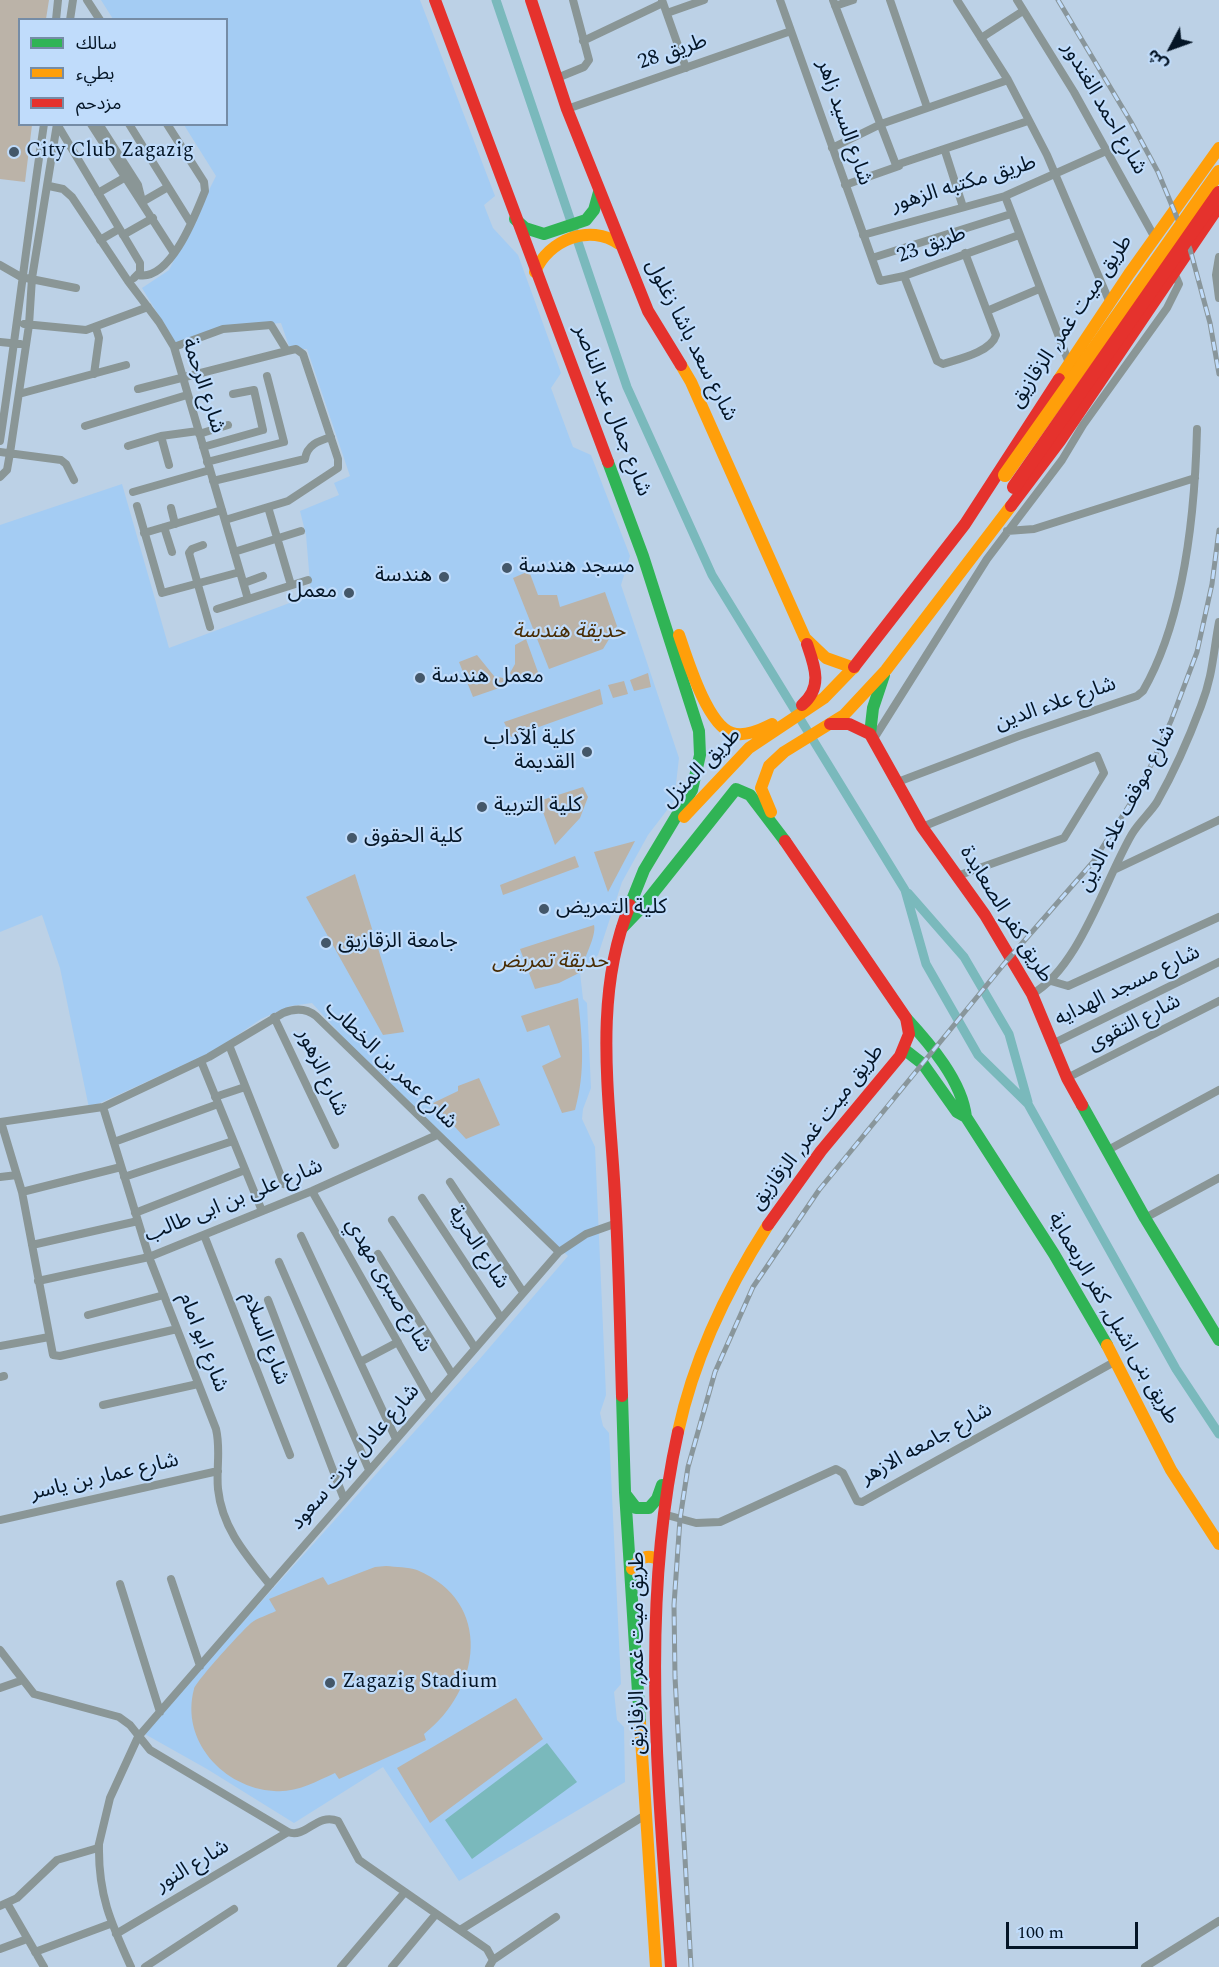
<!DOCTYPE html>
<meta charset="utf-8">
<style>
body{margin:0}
#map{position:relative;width:1219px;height:1967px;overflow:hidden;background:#bcd1e6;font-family:Spectral,"Noto Sans Arabic",serif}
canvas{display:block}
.legend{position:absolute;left:18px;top:18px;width:210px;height:108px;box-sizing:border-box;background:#c0dcfb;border:2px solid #758ca6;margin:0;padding:8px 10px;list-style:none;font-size:18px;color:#041526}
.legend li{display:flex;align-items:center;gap:12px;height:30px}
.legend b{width:30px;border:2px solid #758ca6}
.north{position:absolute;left:1141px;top:18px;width:60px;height:60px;-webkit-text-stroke:4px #c0dcfb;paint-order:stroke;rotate:229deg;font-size:16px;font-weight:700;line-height:24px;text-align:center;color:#041526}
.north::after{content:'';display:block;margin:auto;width:21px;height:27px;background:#041526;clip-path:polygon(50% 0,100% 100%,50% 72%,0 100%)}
.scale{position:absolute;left:1006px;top:1922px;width:132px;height:27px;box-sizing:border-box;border:3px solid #041526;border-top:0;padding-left:8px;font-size:18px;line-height:21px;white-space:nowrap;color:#041526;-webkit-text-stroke:4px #c0dcfb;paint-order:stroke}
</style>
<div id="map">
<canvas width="1219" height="1967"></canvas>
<ul class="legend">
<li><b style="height:8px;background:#30b455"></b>سالك</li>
<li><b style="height:8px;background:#ff9f0a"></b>بطيء</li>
<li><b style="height:8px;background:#e5322d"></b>مزدحم</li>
</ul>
<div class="north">ش</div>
<div class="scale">100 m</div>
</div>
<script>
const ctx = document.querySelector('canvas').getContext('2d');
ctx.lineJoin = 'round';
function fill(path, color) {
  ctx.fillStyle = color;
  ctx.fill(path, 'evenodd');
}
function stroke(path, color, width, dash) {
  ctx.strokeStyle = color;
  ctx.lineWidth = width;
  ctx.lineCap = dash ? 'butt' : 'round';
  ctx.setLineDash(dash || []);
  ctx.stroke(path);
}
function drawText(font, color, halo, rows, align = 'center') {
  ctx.font = font + ' Spectral,"Noto Sans Arabic",serif';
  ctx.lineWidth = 4.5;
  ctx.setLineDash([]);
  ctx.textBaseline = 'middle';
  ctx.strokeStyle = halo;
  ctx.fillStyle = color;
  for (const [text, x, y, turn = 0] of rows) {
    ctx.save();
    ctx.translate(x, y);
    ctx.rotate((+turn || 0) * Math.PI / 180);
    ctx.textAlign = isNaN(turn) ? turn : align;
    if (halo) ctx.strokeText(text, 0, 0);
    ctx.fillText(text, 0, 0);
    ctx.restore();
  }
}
const built = new Path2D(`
 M101,0H420L495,196L484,205L489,218L493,228L518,255L561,373L551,388L573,447L591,455L630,556L621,585L679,758L674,801L648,835L622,882L598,955L580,973L583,999L587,1003L591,1088L583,1109L582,1119L595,1147L606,1395L600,1413L603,1426L609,1433L621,1684L614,1692L617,1720L624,1727L625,1782L459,1881L383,1767L294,1823L207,1769L143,1733L478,1361L568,1256L362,1058L312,1003L290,1006L261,1019L214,1051L89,1108L60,968L42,915L0,932V525L122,484L169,648L311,595L306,535L300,511L339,495L334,483L350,476L307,349H290L281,323L229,327L176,344L142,288L169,270L216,176L184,125L226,124V20L113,19Z`);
const green = new Path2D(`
 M0,0H49L46,19L20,20V124L32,125L25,182L0,179Z
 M529,571L538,595H557L560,607L605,592L617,626L603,649L549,669L513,578Z
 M526,639L539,675L515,682L510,673L515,664V645Z
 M477,655L494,676L503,678L505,686L473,697L459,662Z
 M648,673L651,687L634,691L630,680Z
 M624,681L628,694L613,698L608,685Z
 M600,689L603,704L511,737L504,722Z
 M583,787L588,797L580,818L555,845L539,801Z
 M635,841L608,892L594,852Z
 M575,856L579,867L503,895L500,885Z
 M355,874L404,1032L383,1035L306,897Z
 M594,925C597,935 583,961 579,973L559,983L535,989L520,949Z
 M578,998C582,1038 586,1070 575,1110L562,1113L542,1066L561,1057L549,1025L527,1032L521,1016Z
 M479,1078L500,1125L466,1139L433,1103L458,1091V1086Z
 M386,1566C396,1567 408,1567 417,1570C494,1602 481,1690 424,1734L426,1740L339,1779L335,1773C315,1782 296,1793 274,1791C224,1788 180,1741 194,1689C197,1680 241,1632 251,1623C257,1618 268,1615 276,1611L269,1599L323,1577L328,1585L375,1567Z
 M516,1698L543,1739L430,1823L397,1768Z`);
const water = new Path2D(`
 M547,1743L577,1782L472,1859L445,1820Z`);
const canal = new Path2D(`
 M496,0L627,387L712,575L905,890L926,964L978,1055L1028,1104L1176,1369L1219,1434
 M908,893L964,957L1009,1034L1028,1102`);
const street = new Path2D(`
 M87,0L100,20
 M662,0L686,68
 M780,0L880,281L904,276L1019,235
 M833,0L896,165L1028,121
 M890,0L927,107
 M957,0L1008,80L1047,155L1110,303
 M1017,0L1074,92L1155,238
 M835,6L853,0
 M667,13L704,0
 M56,20L58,0
 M70,20L73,0
 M981,38L1023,11
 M583,41L663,3
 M557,78L584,67L589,60L573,0
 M567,109L791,31
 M57,124L140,263V272L134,278
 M91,124L174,253
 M99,124L138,185L142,201
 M129,124L190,222
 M832,148L881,124L1008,80
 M945,151L963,207
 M845,185L899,166
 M49,186L63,189L72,197L128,281L159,322L174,347L248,599
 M98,193L124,178
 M1005,196L1069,363
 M142,202L168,187
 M123,235L153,218
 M863,235L1005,196L1106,151
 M100,240L119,229
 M1219,257L1216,275L1219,298
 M872,258L1011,214
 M0,265L21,277L76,288
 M138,275C170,282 195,216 205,191L204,182L167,124
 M904,276L937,361L943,364C959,359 991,352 996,335L965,253
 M987,311L1039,289
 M24,324L86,330L148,307
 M0,342L20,344
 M174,347L223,329L271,325L287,351
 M94,374L99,338L96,328
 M138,389L287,351L296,349L303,354L338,459V468L288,501L225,520
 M19,394L126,365
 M85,426L187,395
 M199,434L228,425
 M161,436L169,465
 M0,441C16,336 28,230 44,124
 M128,446L161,436L198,431
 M203,447L263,430L254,390L233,394
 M0,452L61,460L66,464L74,480
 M207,462L284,442L267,376
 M0,477L7,470L10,453L29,325L32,278L57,124
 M213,481L305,459C307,445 318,441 331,437
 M133,492L210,470
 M137,506L162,593L240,572
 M268,507L291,585
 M171,508L175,524
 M164,527L172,552
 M1007,531L1034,529L1195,478
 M144,533L222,510
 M203,545L192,549L189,553L210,627
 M234,552L301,531
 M244,583L263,576
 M217,609L308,580
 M873,740L987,559L1062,460L1083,425L1167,308L1179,284L1173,270
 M895,783L1019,736L1137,696L1143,691C1185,618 1195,512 1197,429
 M922,827L1097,756L1104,773L1064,838L957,876
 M1116,869L1219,820
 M1051,981L1068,986L1219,917
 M1032,994C1079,968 1105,880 1132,834C1139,822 1150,813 1157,802C1174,772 1189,738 1201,706C1213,675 1213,654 1219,622
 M274,1017L335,1145
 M1052,1044L1219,962
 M229,1045L284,1184
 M201,1061L262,1211
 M1067,1078L1219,1001
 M215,1097L245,1087
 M103,1107L149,1257L216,1429C221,1450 216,1468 218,1489C222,1528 246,1555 270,1585
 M0,1122L103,1107L209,1057L283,1013C295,1008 306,1008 316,1016L559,1252
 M1,1122L22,1192L53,1355L60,1356L177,1329
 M114,1142L218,1104
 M1108,1150L1219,1090
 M0,1177L17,1175
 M124,1177L233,1141
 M450,1182L523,1292
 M312,1191L430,1399
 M22,1192L121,1167
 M422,1198L501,1318
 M135,1213L245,1170
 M1145,1218L1219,1178
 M392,1220L475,1348
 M204,1235L290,1455
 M301,1236L396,1439
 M32,1245L138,1221
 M378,1254L452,1374
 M279,1262L369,1470
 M38,1281L149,1257L312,1191L437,1135
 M268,1300L344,1499
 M88,1315L164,1295
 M0,1346L49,1337
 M360,1362L398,1342
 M0,1377L4,1376
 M103,1405L198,1384
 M663,1514L696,1523L720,1522L836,1469L843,1473L857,1501L862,1502L1116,1361
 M0,1520L218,1471
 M171,1579L200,1666
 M120,1584L160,1712
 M0,1650L34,1694L119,1717L130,1725L150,1750L288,1832C306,1839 317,1812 338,1821L359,1860L487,1949L493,1960L489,1967
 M0,1688L23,1680
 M99,1845C98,1895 111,1923 131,1967
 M7,1903L44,1967
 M0,1906L17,1898L57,1860L98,1848L110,1798L138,1737L559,1252L586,1234L617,1223
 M460,1930L647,1814
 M116,1934L288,1832
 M0,1949L27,1939
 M35,1952L110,1924
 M493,1960L556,1917
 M145,1967L234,1909
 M341,1967L405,1892
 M392,1967L436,1914
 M1145,1967L1219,1921`);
const fast = new Path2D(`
 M515,219L525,228L544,234L586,220L594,210L599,192
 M608,462L643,556L699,731L700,755L692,790L644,870L630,905
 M870,734L873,708L884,675
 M622,928L642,907L736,789L750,795L785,841
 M906,1018C930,1044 962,1081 966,1117
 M905,1050L923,1064L957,1112L966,1117L1054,1254L1107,1345
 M1082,1105L1145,1218L1219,1340
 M622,1396L625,1492L640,1723
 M626,1495L636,1508H649L657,1499L662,1485`);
const slow = new Path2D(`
 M535,272C548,240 590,223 619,244
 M681,365L691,382L805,638L826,658L854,668
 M1059,379L1129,274L1219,148
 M679,635C687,658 707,725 732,733C745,737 760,730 772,724
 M771,812L761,788L769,766L784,752L844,715L886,670L1011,506
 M684,817L749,748L824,698L854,667
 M1107,1345L1171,1470L1219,1544
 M678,1432C694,1357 727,1289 768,1225
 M632,1569C639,1558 647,1553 659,1560
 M640,1723L656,1967`);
const jam = new Path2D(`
 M435,0L608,462
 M531,0L567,109L648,311L681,365
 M1011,506L1060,441L1219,206
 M854,667L965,524L1059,379
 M802,705C823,687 815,667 807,644
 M830,724H849L870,734L922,827L985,915L1032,994L1067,1078L1082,1105
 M768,1225L821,1151L900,1056L909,1034L906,1018L785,841
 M622,1396C620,1330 619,1263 615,1196C610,1099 592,997 630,905
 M671,1967C659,1789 639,1608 678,1432`);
const rail = new Path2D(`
 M1058,0L1131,122L1158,172L1190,249L1210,323L1219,374
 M691,1967L675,1677L674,1605L680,1519L688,1467L715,1372L753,1287L819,1190L1004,964L1093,862L1142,785L1171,721L1197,652L1212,584L1219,530`);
const slowBridge = new Path2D(`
 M1005,475L1219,172`);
const jamBridge = new Path2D(`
 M1014,487L1219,193`);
const markers = [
 [14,152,6,"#445769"],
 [507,568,6,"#445769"],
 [444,577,6,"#445769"],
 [349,593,6,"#445769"],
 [420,678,6,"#445769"],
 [587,752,6,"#445769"],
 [482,807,6,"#445769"],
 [352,838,6,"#445769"],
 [544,909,6,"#445769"],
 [326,943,6,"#445769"],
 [330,1683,6,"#445769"]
];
const streetNames = [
 ["طريق 28",673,53,-19],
 ["شارع احمد الغندور",1103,109,60],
 ["شارع السيد زاهر",843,123,71],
 ["طريق مكتبه الزهور",964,185,-17],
 ["طريق 23",932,246,-20],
 ["طريق ميت غمر, الزقازيق",1072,322,-56],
 ["شارع سعد باشا زغلول",690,341,63],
 ["شارع الرحمة",202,386,72],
 ["شارع جمال عبد الناصر",611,411,69],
 ["شارع علاء الدين",1056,705,-19],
 ["طريق المنزل",702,769,-45],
 ["شارع موقف علاء الدين",1128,809,-62],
 ["طريق كفر الصعايدة",1005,915,58],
 ["شارع مسجد الهدايه",1128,987,-26],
 ["شارع التقوى",1135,1024,-27],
 ["شارع عمر بن الخطاب",390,1066,44],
 ["شارع الزهور",321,1073,65],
 ["طريق ميت غمر, الزقازيق",818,1128,-52],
 ["شارع على بن ابى طالب",234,1202,-22],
 ["شارع الحرية",477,1248,57],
 ["شارع صبرى مهدي",387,1286,60],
 ["طريق بنى اشبل, كفر الربعماية",1112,1319,60],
 ["شارع السلام",264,1339,69],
 ["شارع ابو امام",202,1343,69],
 ["شارع جامعه الازهر",927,1445,-29],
 ["شارع عادل عزت سعود",356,1458,-49],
 ["شارع عمار بن ياسر",105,1478,-13],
 ["طريق ميت غمر, الزقازيق",639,1653,-90],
 ["شارع النور",193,1867,-31]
];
const poiNames = [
 ["City Club Zagazig",26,152],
 ["مسجد هندسة",519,568],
 ["هندسة",432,577,"right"],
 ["معمل",337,593,"right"],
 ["معمل هندسة",432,678],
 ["كلية ألآداب",575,740,"right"],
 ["القديمة",575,764,"right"],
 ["كلية التربية",494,807],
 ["كلية الحقوق",364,838],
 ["كلية التمريض",556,909],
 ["جامعة الزقازيق",338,943],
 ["Zagazig Stadium",342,1683]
];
const parkNames = [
 ["حديقة هندسة",569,633],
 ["حديقة تمريض",550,963]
];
fill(built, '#a4ccf3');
fill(green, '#bbb3a8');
fill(water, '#7ab9bc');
stroke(canal, '#7ab9bc', 9);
stroke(street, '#8a9696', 8);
stroke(fast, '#30b455', 12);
stroke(slow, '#ff9f0a', 12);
stroke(jam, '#e5322d', 12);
stroke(rail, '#89969b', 5);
stroke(rail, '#c0dcfb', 3, [9]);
stroke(slowBridge, '#ff9f0a', 14);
stroke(jamBridge, '#e5322d', 14);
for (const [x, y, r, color] of markers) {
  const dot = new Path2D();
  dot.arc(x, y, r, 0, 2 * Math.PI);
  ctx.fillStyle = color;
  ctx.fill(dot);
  stroke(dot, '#c0dcfb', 2);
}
drawText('21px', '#041526', '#c0dcfb', streetNames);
drawText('21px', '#041526', '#c0dcfb', poiNames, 'left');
drawText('italic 21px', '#482c04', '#c0dcfb', parkNames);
</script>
